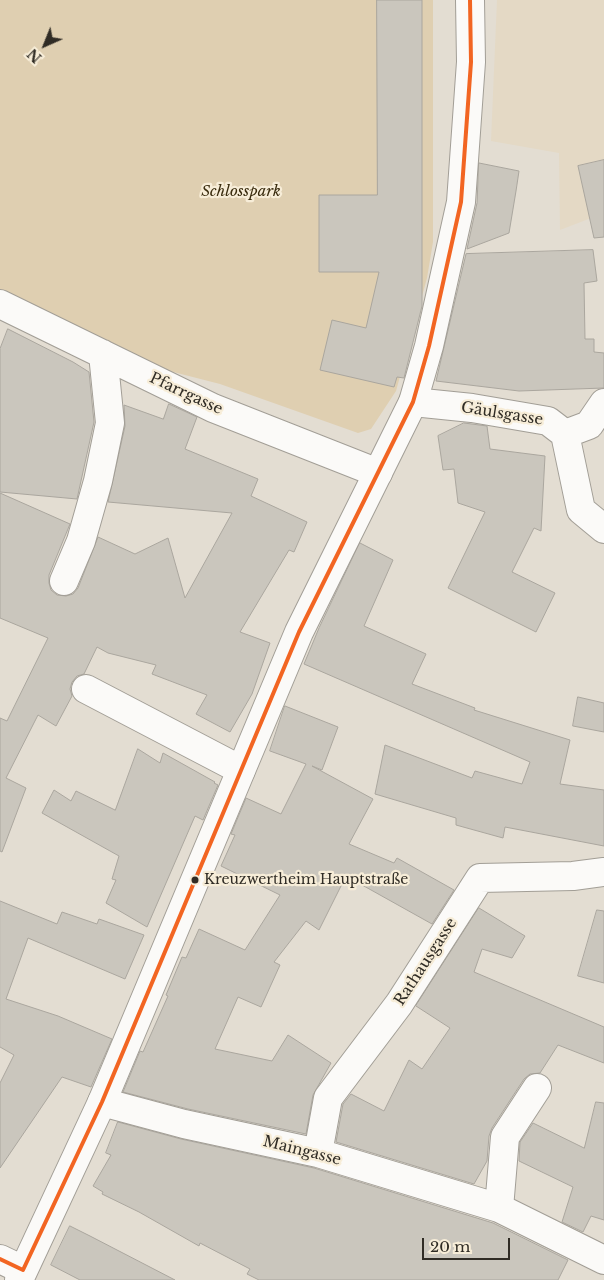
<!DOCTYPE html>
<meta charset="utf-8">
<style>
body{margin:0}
#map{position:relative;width:604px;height:1280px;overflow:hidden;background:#e3ddd2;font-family:"Libre Baskerville",serif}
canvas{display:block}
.north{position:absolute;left:20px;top:20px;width:50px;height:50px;-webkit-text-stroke:4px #f7edd8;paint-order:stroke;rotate:224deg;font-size:14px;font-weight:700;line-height:20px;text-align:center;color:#302c25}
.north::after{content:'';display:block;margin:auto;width:18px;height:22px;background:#302c25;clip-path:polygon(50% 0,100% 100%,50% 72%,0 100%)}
.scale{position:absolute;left:422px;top:1238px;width:88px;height:22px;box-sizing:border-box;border:2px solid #302c25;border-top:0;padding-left:6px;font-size:15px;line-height:18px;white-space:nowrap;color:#302c25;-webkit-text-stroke:4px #f7edd8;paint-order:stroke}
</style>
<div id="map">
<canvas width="604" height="1280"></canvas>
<div class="north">N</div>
<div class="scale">20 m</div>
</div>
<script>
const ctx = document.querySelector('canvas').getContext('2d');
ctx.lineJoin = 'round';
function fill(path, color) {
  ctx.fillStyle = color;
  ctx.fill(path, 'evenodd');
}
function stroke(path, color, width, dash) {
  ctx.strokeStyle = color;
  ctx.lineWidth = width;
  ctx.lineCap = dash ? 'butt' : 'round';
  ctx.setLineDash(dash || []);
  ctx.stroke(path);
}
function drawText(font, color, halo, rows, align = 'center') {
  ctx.font = font + ' "Libre Baskerville",serif';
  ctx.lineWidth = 4.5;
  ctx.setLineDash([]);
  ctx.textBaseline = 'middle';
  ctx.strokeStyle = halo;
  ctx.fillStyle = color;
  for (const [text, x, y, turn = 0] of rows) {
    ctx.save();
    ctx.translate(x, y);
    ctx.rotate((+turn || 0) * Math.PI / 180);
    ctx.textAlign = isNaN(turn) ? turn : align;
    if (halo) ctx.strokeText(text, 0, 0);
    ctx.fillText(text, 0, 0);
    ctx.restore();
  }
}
const built = new Path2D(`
 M497,0H604V213L560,230L559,153L491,141Z`);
const green = new Path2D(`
 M0,0H433V242L427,278L396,391L371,429L358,433L220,384L103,354L0,304Z`);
const building = new Path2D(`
 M377,0H422V306L404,378L397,377L394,387L320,370L332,320L366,328L379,272H319V195H377Z
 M604,160V237L594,238L578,166Z
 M479,163L519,171L516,191L509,233L467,249L477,203Z
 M593,250L597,281L584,283L585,339H594V352L604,353V388L519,391L436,381L466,254Z
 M8,329L73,362L89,372L94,422L77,499L0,492V349Z
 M169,404L197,417L185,449L258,479L251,496L307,522L294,552L289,550L240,632L270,643L252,694L230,732L196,714L207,695L152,674L156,665L108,653L97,647L84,674L77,676L72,682L70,689L72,696L56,726L38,715L6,778L26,788L2,852L0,851V718L7,721L48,638L0,618V493L70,524L49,575V583L51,590L57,595L66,596L73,594L78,588L98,537L135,554L168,538L185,598L232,513L108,502L125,426L124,405L163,419Z
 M464,423L487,426L490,449L545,456L541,531L534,528L512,572L555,593L536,632L448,588L485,512L458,503L454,469L443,470L438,436Z
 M360,543L393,560L364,626L426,654L412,684L475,708L474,710L570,740L560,784L604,790V846L505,827L503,838L456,825V818L375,794L385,745L472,778L475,771L522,784L530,762L304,664L319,628Z
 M578,697L604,703V732L573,726Z
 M285,706L338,727L322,770L312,766L373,799L349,844L394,863L397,858L454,890L432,924L346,876L319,930L306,921L274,962L280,965L261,1007L238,997L215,1049L272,1061L288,1035L331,1063L313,1095L306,1134L188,1109L123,1092L140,1051L143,1052L168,996L166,995L182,957L186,958L199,929L245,950L280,895L221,866L235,835L231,834L246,798L281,814L306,764L270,751Z
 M138,749L160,763L163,753L215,782L214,783L218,785L203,820L195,816L147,927L106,903L116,880L112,879L119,856L42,813L54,790L71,801L76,791L115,810Z
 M0,901L57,924L62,912L97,924L99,919L144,935L125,979L28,938L6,999L58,1016L112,1039L91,1087L62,1077L0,1168V1083L14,1055L0,1047Z
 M479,908L525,936L512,958L482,949L474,972L604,1027V1063L558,1045L540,1073L530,1074L524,1079L492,1128L489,1136L487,1161L474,1184L336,1142L343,1104L351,1094L384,1111L409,1060L422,1069L450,1028L416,1006Z
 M597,910L604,911V983L578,976Z
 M596,1102L604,1103V1220L591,1216L583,1232L562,1222L573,1187L519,1161L520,1142L533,1123L584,1148Z
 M118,1122L181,1139L314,1168L493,1223L568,1260L558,1280H259L247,1274L250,1269L200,1243L199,1246L139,1212L102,1194L103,1192L93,1186L111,1155L106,1153Z
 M70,1226L90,1236L175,1280H80L51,1265Z`);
const minor = new Path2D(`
 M0,304L213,408L378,473
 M413,402L472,408L548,421L565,434L589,425L604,403
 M565,434L581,510L604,529
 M64,581L81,541L98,481L110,423L103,354
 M86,689L241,770
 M102,1102L184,1124L318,1153L499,1208L604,1260
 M318,1153L328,1098L399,1004L480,878L573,876L604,872
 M499,1208L505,1137L537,1088
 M0,1259L23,1270`);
const tertiary = new Path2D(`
 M19,1280L102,1102L299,632L413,402L429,346L461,202L471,62L470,0`);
const bus1 = new Path2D(`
 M0,1259L23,1270L102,1102L299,632L413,402L429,346L461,202L471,62L470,0`);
const markers = [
 [195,880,4.5,"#302c25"]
];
const busNames = [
 ["Kreuzwertheim Hauptstraße",204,880]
];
const parkNames = [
 ["Schlosspark",241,192]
];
const streetNames = [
 ["Pfarrgasse",186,394,25],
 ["Gäulsgasse",502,414,9],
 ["Rathausgasse",426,962,-57],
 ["Maingasse",302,1151,14]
];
fill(built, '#e4d9c5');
fill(green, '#dfcfb1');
fill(building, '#cac6bd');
stroke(building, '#aaa69e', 1);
stroke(minor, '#a29e96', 30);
stroke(tertiary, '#a29e96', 30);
stroke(minor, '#fbfaf8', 28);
stroke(tertiary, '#fbfaf8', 28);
stroke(bus1, '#f26522', 4);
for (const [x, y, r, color] of markers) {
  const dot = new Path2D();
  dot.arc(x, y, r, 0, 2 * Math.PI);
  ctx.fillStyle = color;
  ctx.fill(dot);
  stroke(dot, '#f7edd8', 2);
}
drawText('14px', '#302c25', '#f7edd8', busNames, 'left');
drawText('italic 15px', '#3a2c0e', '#f7edd8', parkNames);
drawText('15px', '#302c25', '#f7edd8', streetNames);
</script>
